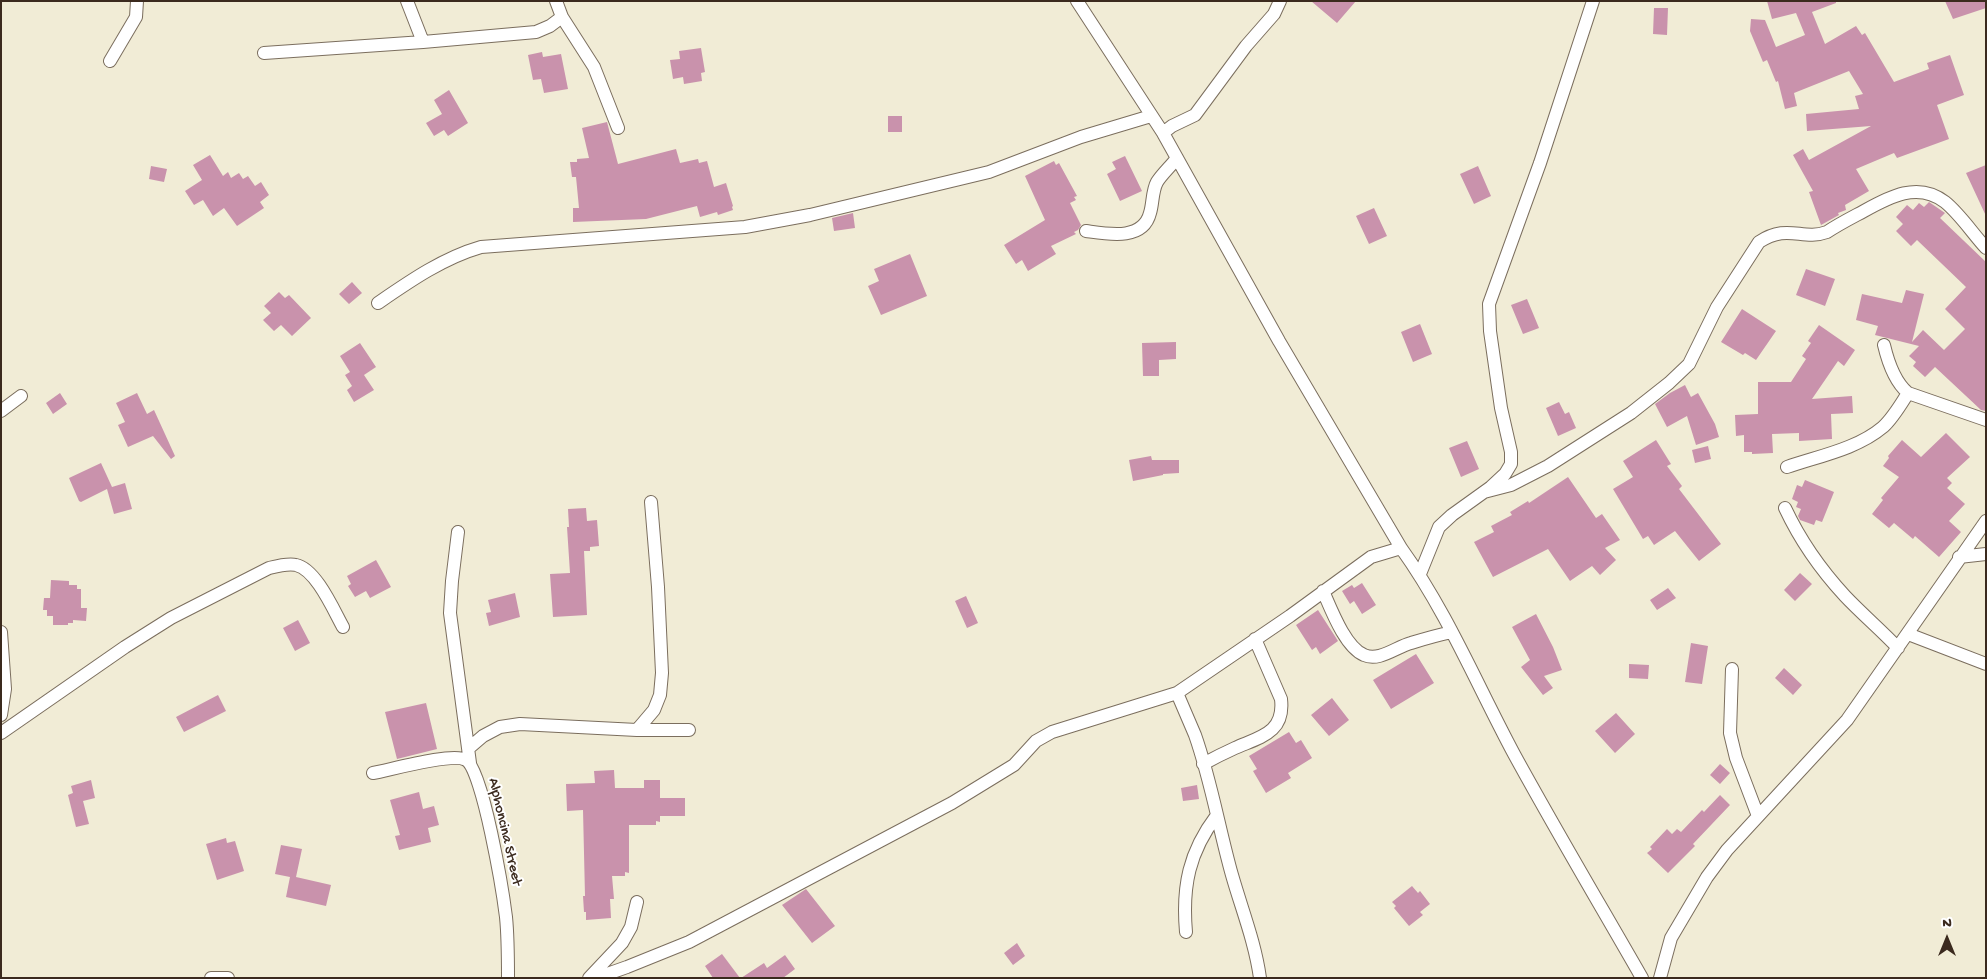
<!DOCTYPE html>
<style>
body{margin:0}
#map{position:relative;width:1987px;height:979px;overflow:hidden;background:#f1ecd6;font-family:"Gochi Hand",sans-serif}
canvas{display:block}
.frame{position:absolute;inset:0;border:2px solid #3b2a1e;pointer-events:none}
.north{position:absolute;left:1922px;top:914px;width:50px;height:50px;-webkit-text-stroke:4px #fff;paint-order:stroke;rotate:0deg;font-size:14px;font-weight:700;line-height:20px;text-align:center;color:#3b2a1e}
.north::after{content:'';display:block;margin:auto;width:18px;height:22px;background:#3b2a1e;clip-path:polygon(50% 0,100% 100%,50% 72%,0 100%)}
</style>
<div id="map">
<canvas width="1987" height="979"></canvas>
<div class="frame"></div>
<div class="north">N</div>
</div>
<script>
const ctx = document.querySelector('canvas').getContext('2d');
ctx.lineJoin = 'round';
function fill(path, color) {
  ctx.fillStyle = color;
  ctx.fill(path, 'evenodd');
}
function stroke(path, color, width, dash) {
  ctx.strokeStyle = color;
  ctx.lineWidth = width;
  ctx.lineCap = dash ? 'butt' : 'round';
  ctx.setLineDash(dash || []);
  ctx.stroke(path);
}
function drawText(font, color, halo, rows, align = 'center') {
  ctx.font = font + ' "Gochi Hand",sans-serif';
  ctx.lineWidth = 4;
  ctx.setLineDash([]);
  ctx.textBaseline = 'middle';
  ctx.strokeStyle = halo;
  ctx.fillStyle = color;
  for (const [text, x, y, turn = 0] of rows) {
    ctx.save();
    ctx.translate(x, y);
    ctx.rotate((+turn || 0) * Math.PI / 180);
    ctx.textAlign = isNaN(turn) ? turn : align;
    if (halo) ctx.strokeText(text, 0, 0);
    ctx.fillText(text, 0, 0);
    ctx.restore();
  }
}
const building = new Path2D(`
 M1311,1H1356L1337,23Z
 M1767,1H1836V3L1812,12L1825,44L1856,26L1862,35L1865,33L1894,82L1929,69L1927,63L1950,55L1964,95L1937,105L1949,139L1897,158L1894,153L1856,169L1869,191L1845,205L1846,210L1838,213L1839,215L1821,225L1809,192L1813,191L1793,155L1803,149L1809,160L1871,126L1807,131L1806,114L1859,109L1855,96L1863,94L1849,71L1794,93L1797,106L1785,109L1778,81L1776,82L1767,60L1763,62L1750,31L1751,19L1765,20L1776,47L1805,35L1796,13L1772,19Z
 M1945,1H1986V8L1953,19Z
 M1654,8H1668L1667,35L1653,34Z
 M701,48L705,72L701,73L702,81L684,84L683,77L673,79L670,60L680,59L679,51Z
 M542,52L543,57L561,54L568,89L544,93L541,79L533,80L528,55Z
 M449,90L468,123L448,136L444,130L434,136L426,123L442,114L434,100Z
 M888,116H902V132H888Z
 M607,122L618,164L676,149L680,163L698,159L699,163L707,161L714,187L726,183L733,206L732,207L733,210L718,215L717,212L700,217L697,206L646,219L573,222V208H579L576,177H572L570,162H577V159L589,158L582,128Z
 M210,155L223,176L228,172L231,178L239,173L243,179L248,176L255,186L261,182L269,195L260,202L264,208L237,226L224,208L213,216L203,200L194,205L185,191L202,180L193,165Z
 M1125,156L1142,191L1120,201L1107,174L1116,169L1112,162Z
 M1054,161L1056,165L1059,163L1077,196L1074,197L1076,200L1070,203L1081,225L1078,230L1074,232L1076,234L1051,246L1056,254L1028,271L1022,260L1016,264L1004,245L1045,220L1025,176Z
 M1986,165V216L1966,173Z
 M151,166L167,169L164,182L149,179Z
 M1478,166L1491,196L1474,204L1460,174Z
 M1929,202L1945,213L1940,218L1986,262V411L1981,410L1935,367L1925,377L1913,366L1916,362L1909,356L1919,346L1875,335L1878,326L1856,320L1862,294L1902,303L1906,290L1924,294L1912,342L1923,330L1944,350L1965,329L1945,309L1966,287L1917,240L1911,246L1896,231L1903,224L1896,217L1907,205L1913,210L1919,203L1924,207Z
 M1374,208L1387,236L1369,244L1356,216Z
 M853,213L855,228L834,231L832,218Z
 M910,254L927,296L881,315L868,286L879,281L874,269Z
 M1806,269L1835,279L1825,306L1796,295Z
 M352,282L362,293L349,304L339,294Z
 M279,292L285,298L289,295L311,318L292,336L281,325L274,331L263,320L271,313L264,306Z
 M1527,299L1539,328L1523,334L1511,305Z
 M1742,309L1776,331L1756,360L1745,353L1743,355L1721,342Z
 M1420,324L1432,354L1413,362L1401,332Z
 M1819,325L1855,350L1844,366L1838,361L1812,399L1852,396L1853,413L1831,414L1832,439L1799,441V433L1772,434L1773,453L1752,454V452H1744V435L1736,436L1735,415L1758,414V382H1791L1806,359L1802,356L1811,343L1808,341Z
 M1176,342V359L1159,360V376H1143L1142,343Z
 M360,343L376,367L364,375L374,390L354,402L347,390L352,386L345,375L350,372L340,356Z
 M1685,385L1691,397L1698,393L1715,424L1719,437L1696,445L1687,416L1667,427L1655,404L1670,393Z
 M60,393L67,404L53,414L46,403Z
 M137,393L147,414L154,410L175,456L171,459L153,436L128,447L118,425L125,422L116,403Z
 M1559,402L1565,414L1569,412L1576,428L1558,436L1546,408Z
 M1946,433L1970,457L1947,478L1952,483L1947,488L1965,504L1949,521L1961,532L1939,557L1915,536L1913,539L1894,523L1889,528L1872,514L1883,500L1881,498L1899,477L1883,466L1889,458L1888,456L1902,440L1921,457Z
 M1656,440L1671,464L1667,466L1682,486L1679,489L1721,544L1699,561L1675,531L1654,545L1648,536L1643,539L1613,489L1633,477L1623,461Z
 M1467,441L1479,469L1461,477L1449,448Z
 M1708,446L1711,459L1695,463L1692,450Z
 M1151,456L1152,460H1179V473L1163,474V475L1133,481L1129,460Z
 M101,463L112,487L125,483L132,509L114,514L107,489L81,502L79,501L69,478Z
 M1568,477L1596,518L1602,514L1620,540L1605,548L1616,560L1600,575L1592,566L1570,581L1548,549L1493,577L1474,542L1494,532L1491,526L1512,515L1510,512L1528,501L1529,503Z
 M1805,480L1834,492L1822,522L1816,520L1814,525L1800,520L1798,516L1801,509L1796,507L1798,502L1792,499L1797,485L1802,487Z
 M586,508L587,521L597,520L599,546L590,547V551H584L587,615L553,617L550,574L570,573L567,527H569L568,509Z
 M376,560L391,587L370,598L366,591L355,597L348,586L351,584L347,576Z
 M1800,573L1812,584L1795,601L1784,590Z
 M51,580L69,581V585H77V589H81V608H87L86,621L73,620V623H68V625H53V616H47V610H43L44,598H50Z
 M1362,583L1376,605L1362,614L1354,601L1350,604L1342,591L1352,585L1354,588Z
 M1668,588L1676,598L1657,610L1650,600Z
 M515,593L520,617L489,626L486,613L491,612L488,600Z
 M966,596L978,623L967,628L955,601Z
 M1318,610L1338,641L1320,654L1316,647L1312,650L1296,625Z
 M1536,614L1553,647L1562,670L1544,676L1553,688L1543,695L1521,667L1530,660L1512,627Z
 M298,620L310,643L295,651L283,628Z
 M1691,643L1708,646L1702,684L1685,682Z
 M1416,654L1434,683L1391,709L1373,680Z
 M1629,664L1649,665L1648,679L1629,678Z
 M1784,668L1802,685L1793,695L1775,678Z
 M218,695L226,711L184,732L176,717Z
 M1332,698L1349,720L1329,736L1311,715Z
 M426,703L437,749L397,759L385,712Z
 M1616,713L1635,734L1615,753L1595,731Z
 M1289,732L1296,743L1301,740L1312,758L1288,773L1291,778L1266,793L1253,771L1257,769L1249,756Z
 M1720,764L1730,773L1720,784L1710,775Z
 M614,770L615,788H644V780H660V798H685V816H660V822L656,821V825H629V873L625,872V876H612L614,899H610L611,918L586,920V912H584L583,896H585L583,810L567,811L566,784L595,783L594,771Z
 M91,780L95,798L83,801L89,824L76,827L68,795L73,793L71,786Z
 M1197,785L1199,799L1183,801L1181,788Z
 M419,792L423,809L434,806L439,825L428,828L431,842L399,850L395,836L400,835L390,800Z
 M1720,795L1730,805L1693,844L1695,846L1668,873L1647,853L1652,849L1650,847L1667,829L1672,834L1677,829L1681,832L1702,810L1704,812Z
 M226,838L227,843L235,841L244,871L217,880L206,844Z
 M281,845L302,849L296,877L331,885L326,906L286,897L290,877L275,874Z
 M1412,886L1418,893L1420,891L1430,904L1420,912L1423,915L1409,926L1394,908L1396,906L1392,902Z
 M806,889L835,926L812,943L782,905Z
 M1017,943L1025,956L1013,965L1004,953Z
 M722,954L740,978H713L705,966Z
 M785,955L795,969L783,978H741L764,963L767,968Z`);
const minor = new Path2D(`
 M407,1L423,42
 M556,1L562,17L594,67L618,128
 M1077,1L1163,133L1279,341L1401,548C1447,612 1477,685 1514,754C1555,829 1599,903 1642,978
 M264,53L423,42L536,32L550,26L562,17
 M110,61L136,17L137,1
 M1163,133L1172,126L1195,115L1246,46L1274,14L1280,1
 M1086,231C1108,234 1143,241 1150,213C1153,204 1152,191 1157,182C1162,174 1171,166 1177,158
 M378,303C410,281 443,258 481,247L745,227L810,215L989,172L1081,137L1151,116
 M1884,345C1888,362 1895,382 1908,393L1986,420
 M1,411L21,396
 M1787,467C1819,456 1857,449 1883,427C1893,418 1901,404 1908,393
 M1484,492L1511,485L1548,466L1631,413L1669,383L1689,364L1717,307L1759,242C1788,223 1802,241 1827,232C1839,224 1851,218 1864,211C1889,197 1918,181 1945,202C1960,214 1973,234 1986,248
 M1785,508C1800,540 1821,570 1845,596C1862,614 1881,630 1898,648
 M458,532L452,581L450,613L470,763
 M1959,557L1986,554
 M1420,574L1439,527L1452,515L1491,487L1505,474L1511,464V452L1501,408L1490,331L1489,304L1540,163L1593,1
 M1323,591C1331,609 1345,647 1364,655C1379,662 1396,647 1411,643C1424,639 1438,635 1452,632
 M1,632L5,689L1,715
 M1908,634L1986,664
 M1732,669L1730,733L1736,758L1758,816
 M1177,693C1183,707 1189,721 1195,735C1211,780 1219,829 1232,875C1242,910 1255,942 1260,978
 M637,730L654,710L660,695L662,673L658,587L651,502
 M1,733L125,647L171,618L269,568C277,566 288,563 296,565C316,569 334,611 343,627
 M469,748L483,736L500,727L520,724L637,730H689
 M1203,764C1214,758 1224,753 1235,748C1260,737 1285,733 1281,699L1255,639
 M373,773C390,770 453,752 466,760C483,770 503,893 506,917C508,937 508,958 508,978
 M1186,932C1182,886 1189,852 1217,815
 M211,978H228
 M589,978L622,943L631,927L637,902
 M596,978L627,967L689,942L952,803L1014,765L1036,741L1052,732L1177,693L1290,616L1371,557L1401,548
 M1660,978L1671,938L1707,877L1727,850L1847,720L1986,521`);
const streetNames = [
 ["Alphoncina Street",504,832,77]
];
fill(building, '#c992ac');
stroke(minor, '#7b6e5e', 14);
stroke(minor, '#fff', 12);
drawText('15px', '#3b2a1e', '#fff', streetNames);
</script>
